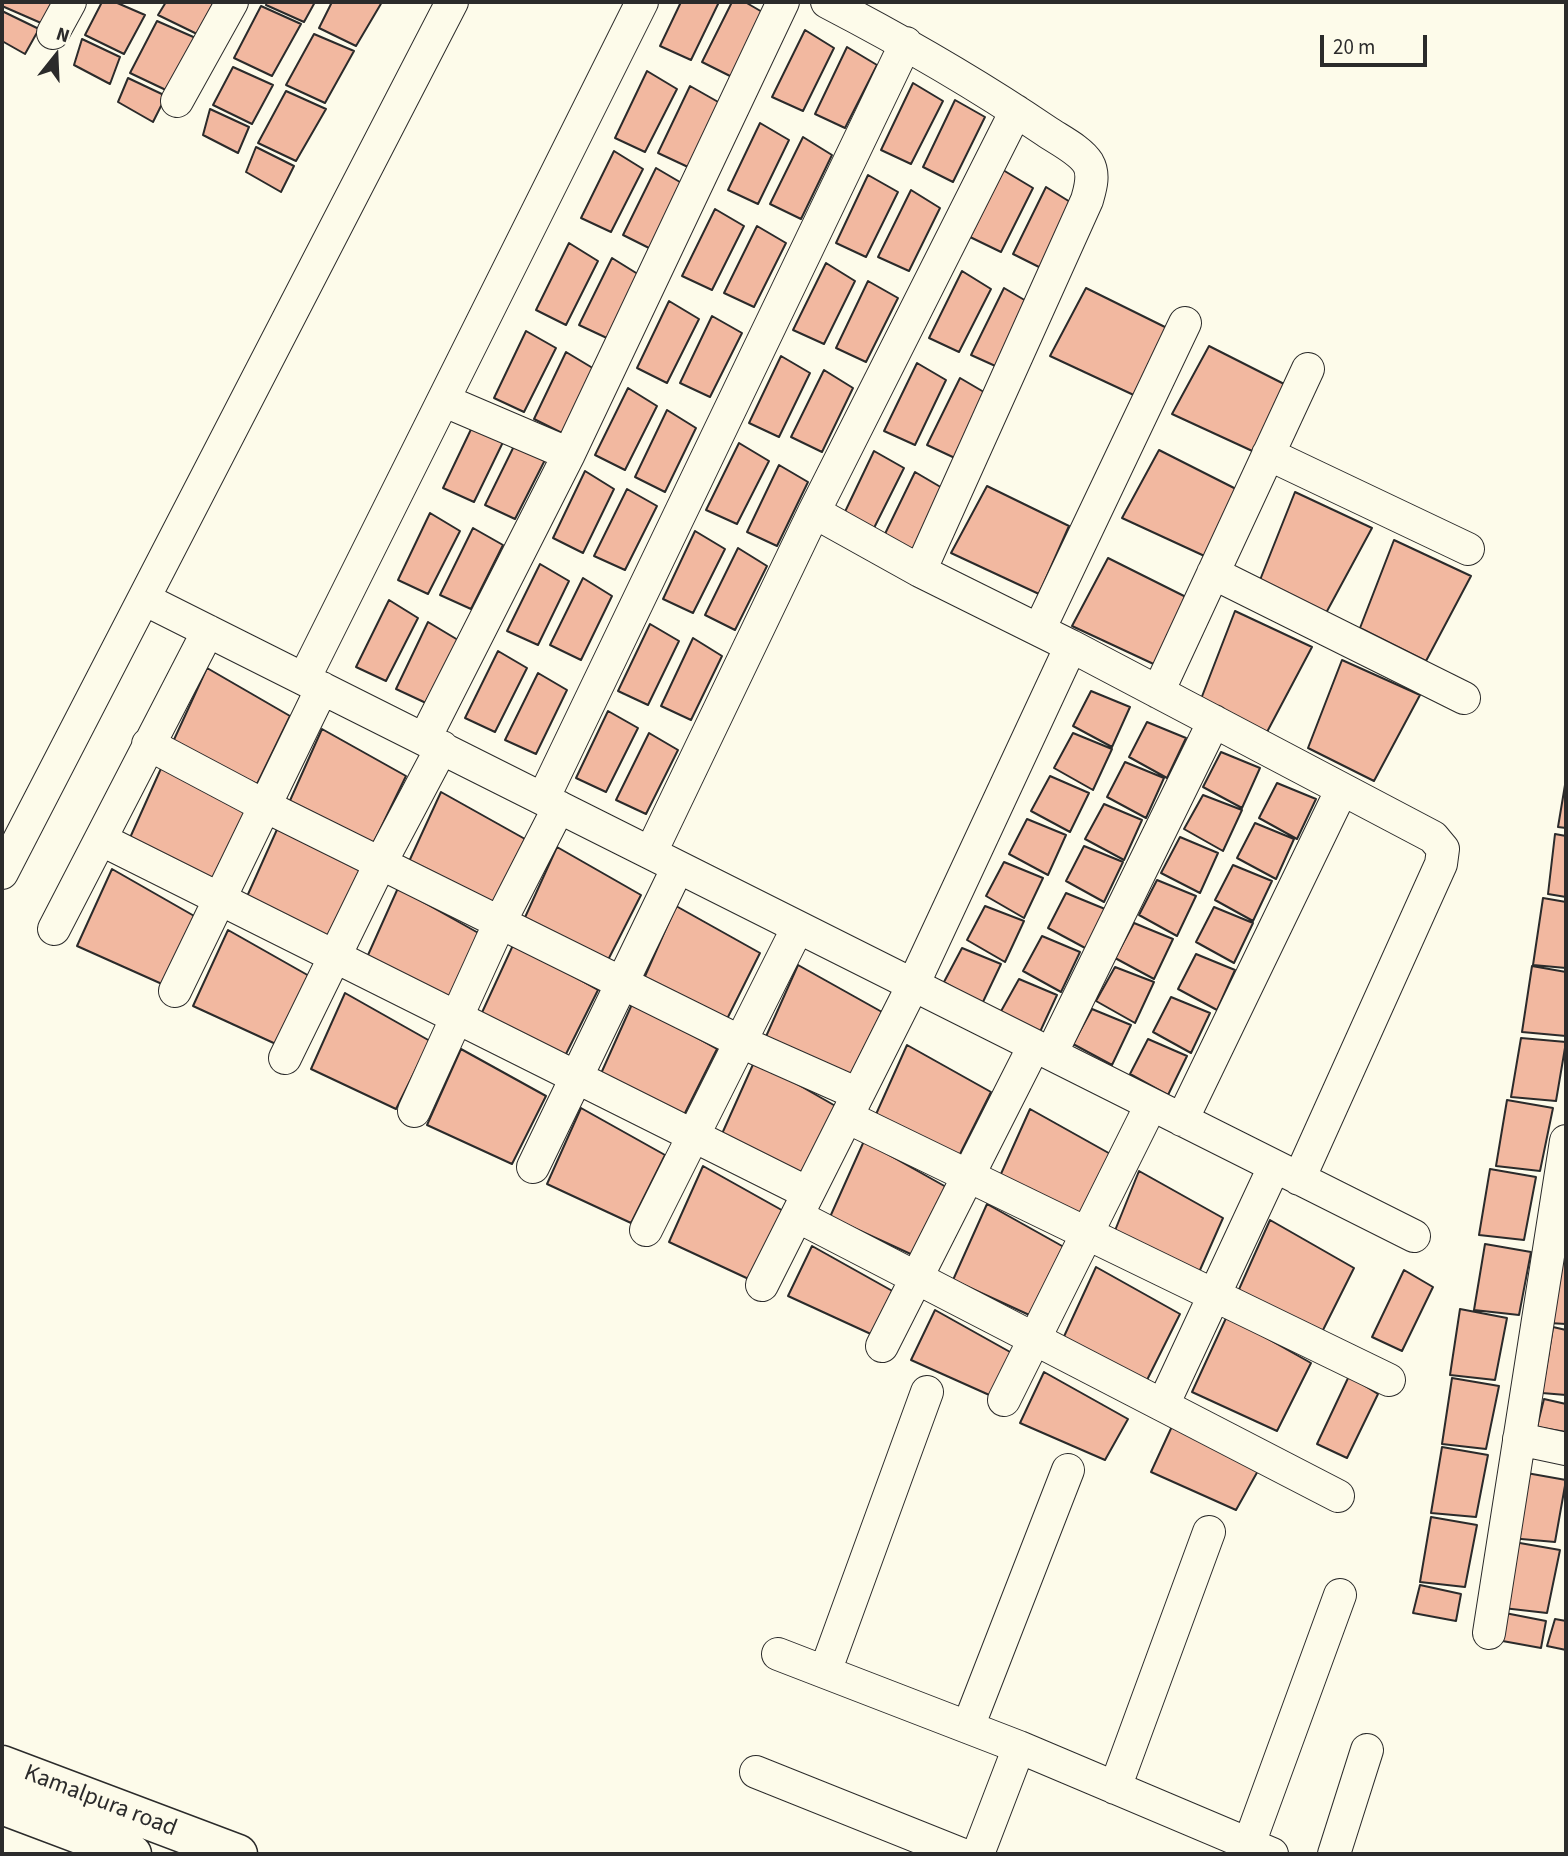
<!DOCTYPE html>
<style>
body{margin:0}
#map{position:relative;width:1568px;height:1856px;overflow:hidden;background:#fdfbea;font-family:"Source Sans 3",sans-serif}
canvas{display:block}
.frame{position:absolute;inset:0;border:4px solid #2b2b2b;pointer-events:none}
.north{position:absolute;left:21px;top:21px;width:70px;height:70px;-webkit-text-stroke:5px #fdfbea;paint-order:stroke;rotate:18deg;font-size:19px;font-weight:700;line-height:28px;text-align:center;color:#2b2b2b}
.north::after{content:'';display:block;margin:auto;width:24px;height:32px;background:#2b2b2b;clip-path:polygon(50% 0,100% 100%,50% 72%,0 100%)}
.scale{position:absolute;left:1320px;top:35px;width:107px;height:32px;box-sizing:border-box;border:4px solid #2b2b2b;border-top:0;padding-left:9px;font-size:21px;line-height:24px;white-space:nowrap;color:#2b2b2b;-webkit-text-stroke:5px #fdfbea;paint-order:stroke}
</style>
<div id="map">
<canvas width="1568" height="1856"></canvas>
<div class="frame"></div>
<div class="north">N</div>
<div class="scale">20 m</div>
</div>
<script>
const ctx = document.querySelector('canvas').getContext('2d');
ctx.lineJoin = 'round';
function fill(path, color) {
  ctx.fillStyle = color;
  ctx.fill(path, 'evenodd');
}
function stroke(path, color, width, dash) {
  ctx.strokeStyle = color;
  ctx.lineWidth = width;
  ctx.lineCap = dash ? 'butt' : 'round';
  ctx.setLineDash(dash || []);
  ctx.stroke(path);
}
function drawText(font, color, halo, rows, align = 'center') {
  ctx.font = font + ' "Source Sans 3",sans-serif';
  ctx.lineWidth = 5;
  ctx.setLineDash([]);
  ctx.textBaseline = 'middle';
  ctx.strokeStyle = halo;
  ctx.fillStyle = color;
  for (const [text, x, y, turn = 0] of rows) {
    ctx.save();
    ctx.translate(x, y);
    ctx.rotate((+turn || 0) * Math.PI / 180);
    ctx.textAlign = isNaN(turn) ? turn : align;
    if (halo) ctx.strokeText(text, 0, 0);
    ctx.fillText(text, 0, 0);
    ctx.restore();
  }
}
const building = new Path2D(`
 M4,2H53L41,23L2,6Z
 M102,2H115L145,15L124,54L85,35Z
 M166,2H214L197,34L158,15Z
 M267,2H315L304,22L266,5Z
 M332,2H382L356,46L319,28Z
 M681,2H719L691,60L660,46Z
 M732,2H745L764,13L732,77L702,62Z
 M261,6L301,24L272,76L234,58Z
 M2,11L39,29L25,54L2,41Z
 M157,21L198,39L168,91L130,73Z
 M805,30L834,48L803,111L772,97Z
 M314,34L354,51L325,103L286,85Z
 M82,39L120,57L110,84L74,65Z
 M847,47L877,65L845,128L815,114Z
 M233,67L273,85L252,124L213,105Z
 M647,71L677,89L645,152L615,138Z
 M128,78L166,96L153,122L118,102Z
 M913,83L943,101L911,164L881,150Z
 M690,86L720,103L688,167L658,153Z
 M286,91L326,109L296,161L258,143Z
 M955,100L985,117L953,182L923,167Z
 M210,109L249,127L238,153L203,135Z
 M760,123L789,140L758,204L728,190Z
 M803,137L832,155L801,219L770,204Z
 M256,147L294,166L281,192L246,172Z
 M614,151L643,169L611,232L581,218Z
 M656,168L685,185L653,250L623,235Z
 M1003,170L1033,188L1001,252L970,237Z
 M868,175L898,192L866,257L836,243Z
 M1046,187L1075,205L1043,269L1013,254Z
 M911,190L940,208L909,271L878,257Z
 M715,209L744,226L712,290L682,276Z
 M757,226L786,243L754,307L724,293Z
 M569,243L598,261L566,325L536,310Z
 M612,258L641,276L609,339L579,325Z
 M826,263L855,281L824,344L793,330Z
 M962,271L991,289L959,352L929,338Z
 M868,281L898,298L866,362L836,348Z
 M1004,288L1033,305L1002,369L971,355Z
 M1086,288L1169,329L1138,397L1050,356Z
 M669,301L699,319L667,383L637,368Z
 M712,316L742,333L710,397L680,383Z
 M526,331L556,348L524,412L494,398Z
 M1209,346L1292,388L1261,455L1172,414Z
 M566,352L596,370L564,434L534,419Z
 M781,356L810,373L779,437L749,423Z
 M917,363L946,380L915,445L884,431Z
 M824,370L853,388L822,452L791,437Z
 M960,378L989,395L957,459L927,445Z
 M628,388L657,406L625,470L595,455Z
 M667,410L696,428L665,492L635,477Z
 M475,421L505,438L474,502L443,488Z
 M518,438L547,456L515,519L485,505Z
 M739,443L769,461L737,524L706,510Z
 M1159,450L1242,492L1211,559L1122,518Z
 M874,451L904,468L872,532L842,518Z
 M779,465L808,482L777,546L747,532Z
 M585,471L614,489L583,553L553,538Z
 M915,472L944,489L913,554L882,540Z
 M987,486L1069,526L1039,594L951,553Z
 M627,489L657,506L625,570L594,556Z
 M1295,492L1372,528L1326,613L1260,580Z
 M430,513L460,531L428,594L398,580Z
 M473,528L503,545L471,609L440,595Z
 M695,531L725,549L693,613L663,599Z
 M1394,540L1471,576L1426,661L1360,628Z
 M738,548L767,566L735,630L705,615Z
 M1108,558L1190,599L1160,667L1072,626Z
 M540,564L569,581L538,645L507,631Z
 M583,578L612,596L581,660L550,645Z
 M389,600L418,618L386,681L356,667Z
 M1235,611L1312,647L1267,732L1201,699Z
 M428,622L458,640L426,703L396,689Z
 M650,624L679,641L648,705L618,691Z
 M693,638L722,656L691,720L661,706Z
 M498,651L527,668L495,732L465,718Z
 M1342,660L1420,695L1374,781L1308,748Z
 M207,668L290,716L257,784L172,744Z
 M538,673L567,690L536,754L505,740Z
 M1091,691L1130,707L1112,747L1073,726Z
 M608,711L638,728L606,792L576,778Z
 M1147,722L1186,738L1167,778L1129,757Z
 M322,729L406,776L373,844L288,805Z
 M649,733L678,750L646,814L616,800Z
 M1073,733L1112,749L1093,790L1054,768Z
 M1221,752L1260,768L1242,808L1203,787Z
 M1125,762L1164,778L1146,818L1107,797Z
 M163,764L248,811L214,879L129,840Z
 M1050,776L1089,793L1070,832L1031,811Z
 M1566,779V828L1558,827Z
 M1277,783L1316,799L1297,839L1259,818Z
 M441,792L525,839L491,907L406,868Z
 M1203,795L1242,810L1223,851L1184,829Z
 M1104,804L1142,820L1124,860L1085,839Z
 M1027,819L1066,835L1048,875L1009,854Z
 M1255,823L1294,839L1276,879L1237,858Z
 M279,825L364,872L329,940L245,901Z
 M1555,834L1566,836V897L1548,894Z
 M1180,837L1218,853L1200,893L1161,873Z
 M1084,846L1123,862L1104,902L1066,881Z
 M557,847L641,895L607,962L522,924Z
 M1004,862L1043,878L1024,918L986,896Z
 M1233,865L1272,881L1253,921L1215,900Z
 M112,869L196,917L162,984L77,946Z
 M1157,880L1196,896L1177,936L1139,915Z
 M398,888L482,935L448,1003L364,964Z
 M1066,893L1105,909L1087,949L1048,928Z
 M1543,898L1566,902V968L1533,965Z
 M676,906L760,953L726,1021L642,983Z
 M985,906L1024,921L1005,962L967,940Z
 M1214,907L1253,923L1234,963L1196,942Z
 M1134,923L1173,939L1154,979L1115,958Z
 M228,930L311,977L278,1045L193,1006Z
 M1042,936L1080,952L1061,992L1023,971Z
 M514,943L598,990L564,1058L479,1019Z
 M962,948L1001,964L982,1004L944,982Z
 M1196,954L1235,970L1217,1010L1178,989Z
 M798,965L882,1012L848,1080L764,1041Z
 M1532,966L1566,972V1036L1522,1032Z
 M1115,967L1154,982L1135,1023L1096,1001Z
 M1019,979L1057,995L1039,1034L1000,1013Z
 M345,993L430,1041L396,1109L311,1069Z
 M1171,997L1210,1013L1191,1053L1153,1032Z
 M633,1002L717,1049L683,1117L599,1078Z
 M1092,1009L1131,1025L1112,1065L1073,1044Z
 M1521,1038L1566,1042L1556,1101L1511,1097Z
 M1148,1039L1187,1056L1168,1095L1130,1074Z
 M907,1045L991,1092L957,1160L873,1121Z
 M461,1049L546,1096L512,1164L427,1125Z
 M755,1060L839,1108L806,1175L721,1136Z
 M1507,1100L1553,1108L1540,1171L1496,1166Z
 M581,1108L665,1155L631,1223L547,1184Z
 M1030,1109L1114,1156L1080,1224L996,1185Z
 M864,1141L948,1188L915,1256L830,1217Z
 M703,1166L787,1213L753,1281L669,1242Z
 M1490,1169L1536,1177L1524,1240L1479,1235Z
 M1139,1171L1223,1218L1196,1279L1112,1238Z
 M987,1204L1071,1251L1038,1319L953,1280Z
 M1270,1220L1354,1268L1320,1336L1236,1296Z
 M1485,1244L1531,1252L1519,1315L1474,1310Z
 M812,1246L896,1293L873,1335L788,1296Z
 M1560,1257L1566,1258V1324L1549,1323Z
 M1096,1267L1180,1314L1146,1382L1061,1343Z
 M1404,1270L1433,1287L1402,1351L1372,1337Z
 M1460,1309L1507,1318L1495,1380L1450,1375Z
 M935,1310L1019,1357L996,1398L911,1360Z
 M1227,1316L1311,1363L1277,1431L1192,1392Z
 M1553,1327L1566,1330V1395L1542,1393Z
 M1044,1372L1128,1419L1105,1460L1020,1423Z
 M1349,1376L1378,1394L1347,1458L1317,1444Z
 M1452,1378L1499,1386L1486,1449L1442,1444Z
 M1544,1399L1566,1404V1432L1537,1427Z
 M1174,1422L1259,1469L1236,1510L1151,1472Z
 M1442,1447L1488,1455L1476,1517L1431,1513Z
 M1521,1472L1566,1480L1555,1542L1510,1538Z
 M1431,1517L1477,1525L1465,1587L1420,1582Z
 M1514,1542L1560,1550L1547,1613L1503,1608Z
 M1420,1585L1461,1594L1456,1621L1413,1613Z
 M1505,1613L1546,1621L1541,1648L1497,1640Z
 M1555,1619L1566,1621V1650L1547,1646Z`);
const street = new Path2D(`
 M827,2C902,41 975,83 1046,131C1059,140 1080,150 1088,163C1095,175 1090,189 1087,200L920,571
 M53,33L70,2
 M177,101L232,2
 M445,401L569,454
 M1268,454L1468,549
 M814,512L920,571L1071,646L1433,837L1443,849L1441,864L1299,1179
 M1213,573L1464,698
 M144,599L1414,1236
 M1039,630L1185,323
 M304,679L642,2
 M1158,692L1308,369
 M425,738L569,454L783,2
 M148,744L263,805L741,1042L858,1094
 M543,799L906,43
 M102,840L808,1193
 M651,852L814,512L1016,111
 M2,873L452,2
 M54,929L208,631
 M175,991L322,688
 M1051,1054L1214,721
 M285,1058L380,864L442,747
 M414,1111L500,922L559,807
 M847,1117L1389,1380
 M1182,1120L1342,789
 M533,1167L678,867
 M797,1216L1338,1496
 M646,1230L798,927
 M762,1285L913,985L1071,646
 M882,1346L1034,1046
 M1004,1400L1151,1105
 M1163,1405L1274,1167
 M1519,1439L1566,1449
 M1489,1633L1566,1141
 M778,1654L1019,1747L1272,1854
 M825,1672L927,1392
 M968,1727L1068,1470
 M756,1772L961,1854
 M1115,1788L1209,1532
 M1249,1844L1340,1595
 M978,1854L1019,1747
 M1334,1854L1367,1750`);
const primary = new Path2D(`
 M2,1765L238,1854
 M2,1805L132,1854`);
const streetNames = [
 ["Kamalpura road",100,1802,21]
];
fill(building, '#f2b8a0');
stroke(building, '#2b2b2b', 2);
stroke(street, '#2b2b2b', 34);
stroke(primary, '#2b2b2b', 41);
stroke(street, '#fdfbea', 32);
stroke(primary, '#fdfbea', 38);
drawText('24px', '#2b2b2b', '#fdfbea', streetNames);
</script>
